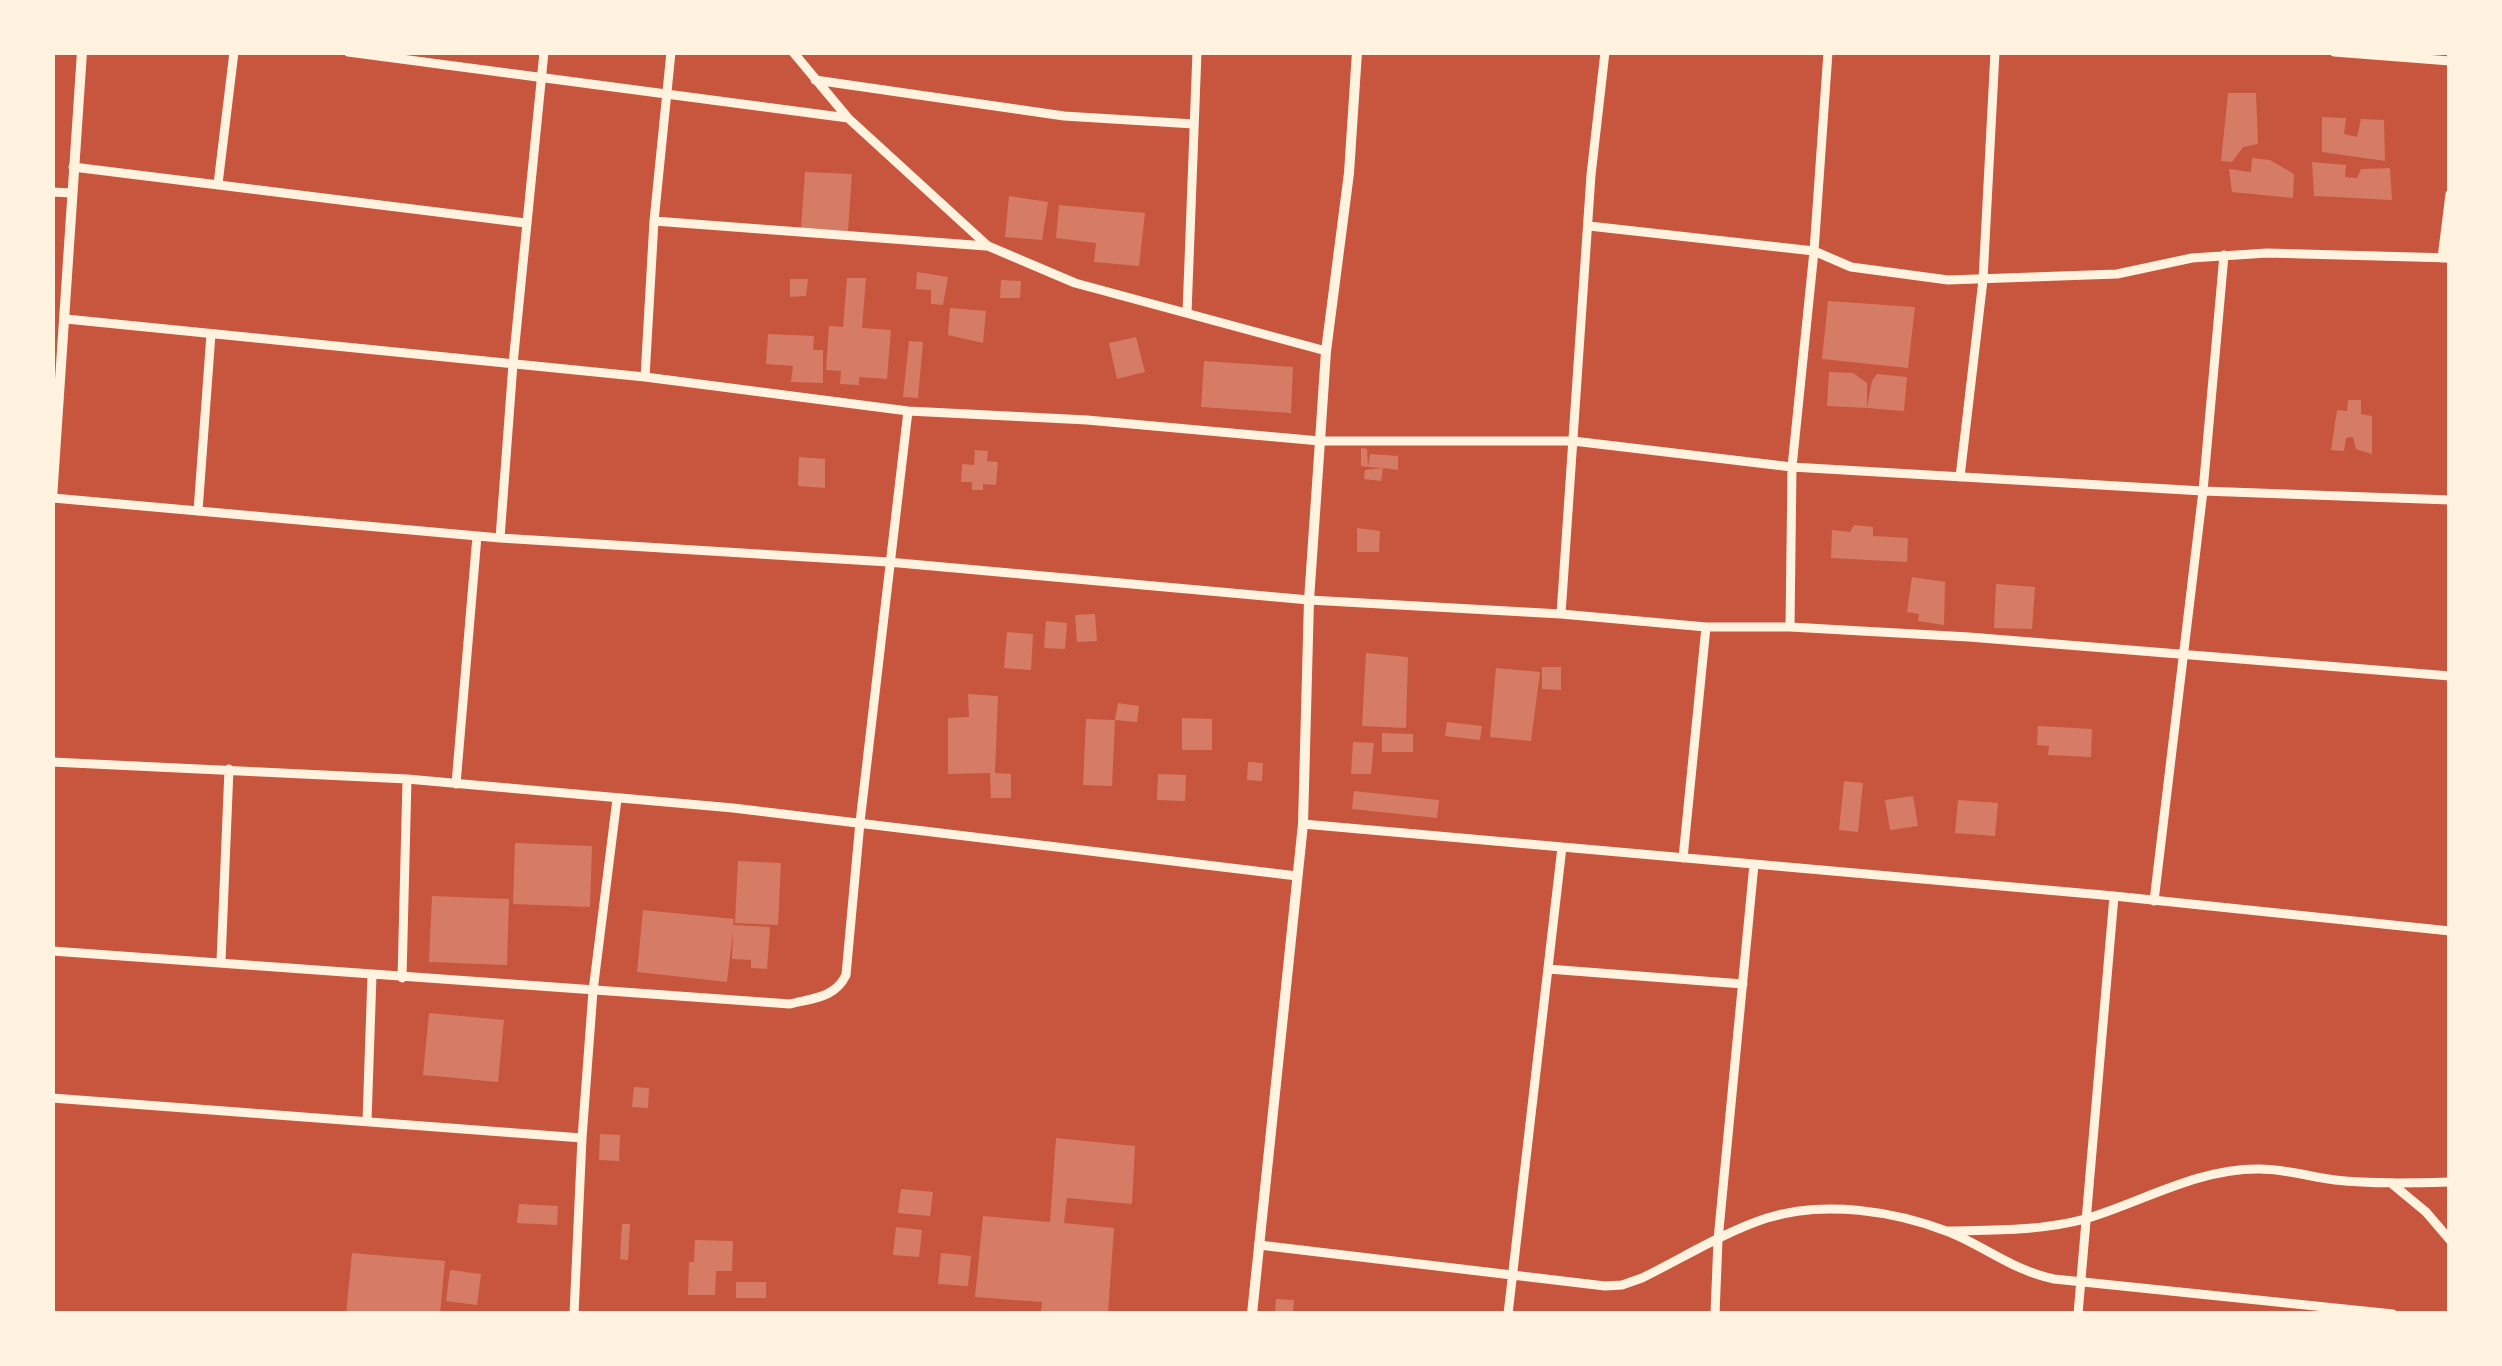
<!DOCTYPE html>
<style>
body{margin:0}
#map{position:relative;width:2502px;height:1366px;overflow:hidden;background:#c8553d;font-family:Lora,serif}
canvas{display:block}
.frame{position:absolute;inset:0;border:55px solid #fff3e0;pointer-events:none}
</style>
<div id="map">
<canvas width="2502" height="1366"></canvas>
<div class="frame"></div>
</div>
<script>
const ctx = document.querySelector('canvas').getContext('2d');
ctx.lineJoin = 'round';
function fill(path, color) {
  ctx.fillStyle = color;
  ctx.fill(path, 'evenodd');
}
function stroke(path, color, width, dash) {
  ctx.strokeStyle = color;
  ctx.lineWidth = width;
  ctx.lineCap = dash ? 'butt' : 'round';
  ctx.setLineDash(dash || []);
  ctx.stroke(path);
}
const building = new Path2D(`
 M2228,93H2256L2258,144L2243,147L2232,162L2221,161Z
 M2322,117L2346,118L2344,134L2357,137L2361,119L2384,120L2385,161L2322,152Z
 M2252,158L2270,160L2294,174L2293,198L2232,192L2229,169L2251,172Z
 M2312,162L2346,165L2345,177L2357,178L2361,169L2390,168L2392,200L2314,196Z
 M805,172L852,174L848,231L801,228Z
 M1009,196L1048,202L1042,240L1005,237Z
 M1059,205L1145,213L1139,266L1094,262L1096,243L1056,238Z
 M917,272L948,277L943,305L931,304V290L916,289Z
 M847,278H866L862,328L891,330L887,379L859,377V385L840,384L841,371L826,370L829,326L843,327Z
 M790,279H808L806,296L790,297Z
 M1001,280L1021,281L1020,298H1000Z
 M1828,301L1915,307L1908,368L1822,359Z
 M950,308L986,311L983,343L948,335Z
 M768,334L814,336L813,350H823V383L791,382L793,366L766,364Z
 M1136,337L1145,372L1117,379L1109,343Z
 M909,341L923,342L918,398L903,397Z
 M1204,361L1293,367L1291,413L1201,407Z
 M1829,372L1853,373L1867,383V408L1827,406Z
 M1877,374L1907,377L1904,411L1867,408L1872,381Z
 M2348,400H2361V414L2372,416V454L2356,449L2353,437L2346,438L2344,451L2331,450L2337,410L2347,411Z
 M1361,448L1367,449L1368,467L1370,454L1398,456V470L1383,468L1381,481L1364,479L1365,470L1383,468L1368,467L1361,466Z
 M975,450L988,451L987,461L998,462L996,485L983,484V490H972V482H961L962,464L974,465Z
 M799,457L825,459V488L798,486Z
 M1854,525L1873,527V536L1908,538L1907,562L1831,558L1832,530L1850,532Z
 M1357,528L1380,531L1379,552H1357Z
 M1912,577L1945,582L1944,625L1918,621L1919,614L1907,612Z
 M1996,584L2035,587L2032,629L1994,628Z
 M1095,614L1097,641L1077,642L1075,615Z
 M1046,621L1067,623L1065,649L1044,648Z
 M1007,632L1033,634L1031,670L1004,668Z
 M1366,653L1408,657L1406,728L1362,726Z
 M1542,667H1561V690L1542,689Z
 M1496,668L1540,672L1531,741L1490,737Z
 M968,694L998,696L995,773L1011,774V798H991L990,773L948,774V718L969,717Z
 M1118,703L1139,706L1137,722L1115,720L1112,786L1083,785L1086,719L1115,720Z
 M1182,718L1212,719V750H1182Z
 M1447,722L1482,726L1480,740L1445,736Z
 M2038,726L2092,729L2091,757L2048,755L2049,746L2037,745Z
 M1382,733L1413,734V752H1382Z
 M1353,742L1374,743L1371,774H1351Z
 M1248,762L1263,763L1262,781L1247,780Z
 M1158,774L1186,775L1185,801L1157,800Z
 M1844,781L1863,783L1858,832L1839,830Z
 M1354,791L1439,800L1437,818L1352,809Z
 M1913,796L1918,826L1890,830L1885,800Z
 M1958,800L1998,803L1995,836L1955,833Z
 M515,843L592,846L590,907L513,904Z
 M738,861L781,863L778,925L735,923Z
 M432,896L509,899L507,965L429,962Z
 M643,910L734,919L733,925L770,927L767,969L751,968V960L732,959L733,931L727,982L637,972Z
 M429,1013L504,1020L498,1082L423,1075Z
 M634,1087L649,1088L648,1108L632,1107Z
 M600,1134L620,1135L619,1161L599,1160Z
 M1056,1138L1135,1146L1132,1204L1067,1198L1064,1223L1114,1228L1108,1314H1041L1042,1302L975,1297L983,1216L1050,1222Z
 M901,1189L933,1192L930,1216L898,1213Z
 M519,1204L558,1206L557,1225L517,1223Z
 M622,1224H630L628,1260L620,1259Z
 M896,1227L922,1230L919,1257L893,1255Z
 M695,1240L733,1241L732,1271H716L715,1295H688L689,1262H694Z
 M352,1253L445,1261L440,1314H346Z
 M941,1253L971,1256L968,1286L938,1284Z
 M450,1270L481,1274L477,1305L446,1301Z
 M736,1282H766V1298H736Z
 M1276,1299L1294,1300L1293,1314H1275Z`);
const minor = new Path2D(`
 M348,52L848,118
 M793,52L848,118L988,246L1075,283L1326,351
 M2334,52L2450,61
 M815,80L1064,116L1194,124
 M73,167L526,223
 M218,184L234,52
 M52,192L72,193
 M654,221L986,246
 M1589,226L1814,251L1851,267L1948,280L2117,274L2192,258L2267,253L2450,258
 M2442,258L2450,194
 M1187,313L1197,52
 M66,319L645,377L908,411L1087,420L1320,441H1573L1792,467L2203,491L2450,500
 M645,377L654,221L671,52
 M1960,477L1983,280L1995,52
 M53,498L500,538L888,562L1309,600L1561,614L1706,627H1790L1969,637L2450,676
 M198,511L211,334
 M500,538L513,364L544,52
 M1561,614L1591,175L1605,52
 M1790,627L1792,467L1814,251L1828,52
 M52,762L407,779L733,808L1297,876
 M456,784L477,536
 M1303,824L2114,896L2450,931
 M1683,858L1706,627
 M2154,901L2203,491L2224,255
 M52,951L790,1004C813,998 835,998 846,975L860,822L908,411
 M221,961L229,769
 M1548,969L1743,984
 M402,978L407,779
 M52,1098L582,1138
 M367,1121L372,975
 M2391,1183L2426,1212L2450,1240
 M1948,1231C1993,1230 2041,1231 2085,1219C2142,1202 2198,1168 2260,1169C2285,1169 2311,1177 2335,1180C2373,1184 2411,1183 2450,1182
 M1259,1245L1605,1286L1622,1285L1642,1278C1683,1258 1724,1232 1767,1218C1824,1200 1895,1211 1949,1232C1986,1247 2014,1271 2054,1279L2393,1314
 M574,1314L582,1138L593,991L617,799
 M1508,1314L1562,847
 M1715,1314L1718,1240L1754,864
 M2078,1314L2114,896`);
const tertiary = new Path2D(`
 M52,499L82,52
 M1252,1314L1303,824L1309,600L1320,441L1326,351L1349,173L1357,52`);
fill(building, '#d67c66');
stroke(minor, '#fff3e0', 9);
stroke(tertiary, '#fff3e0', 10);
</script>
